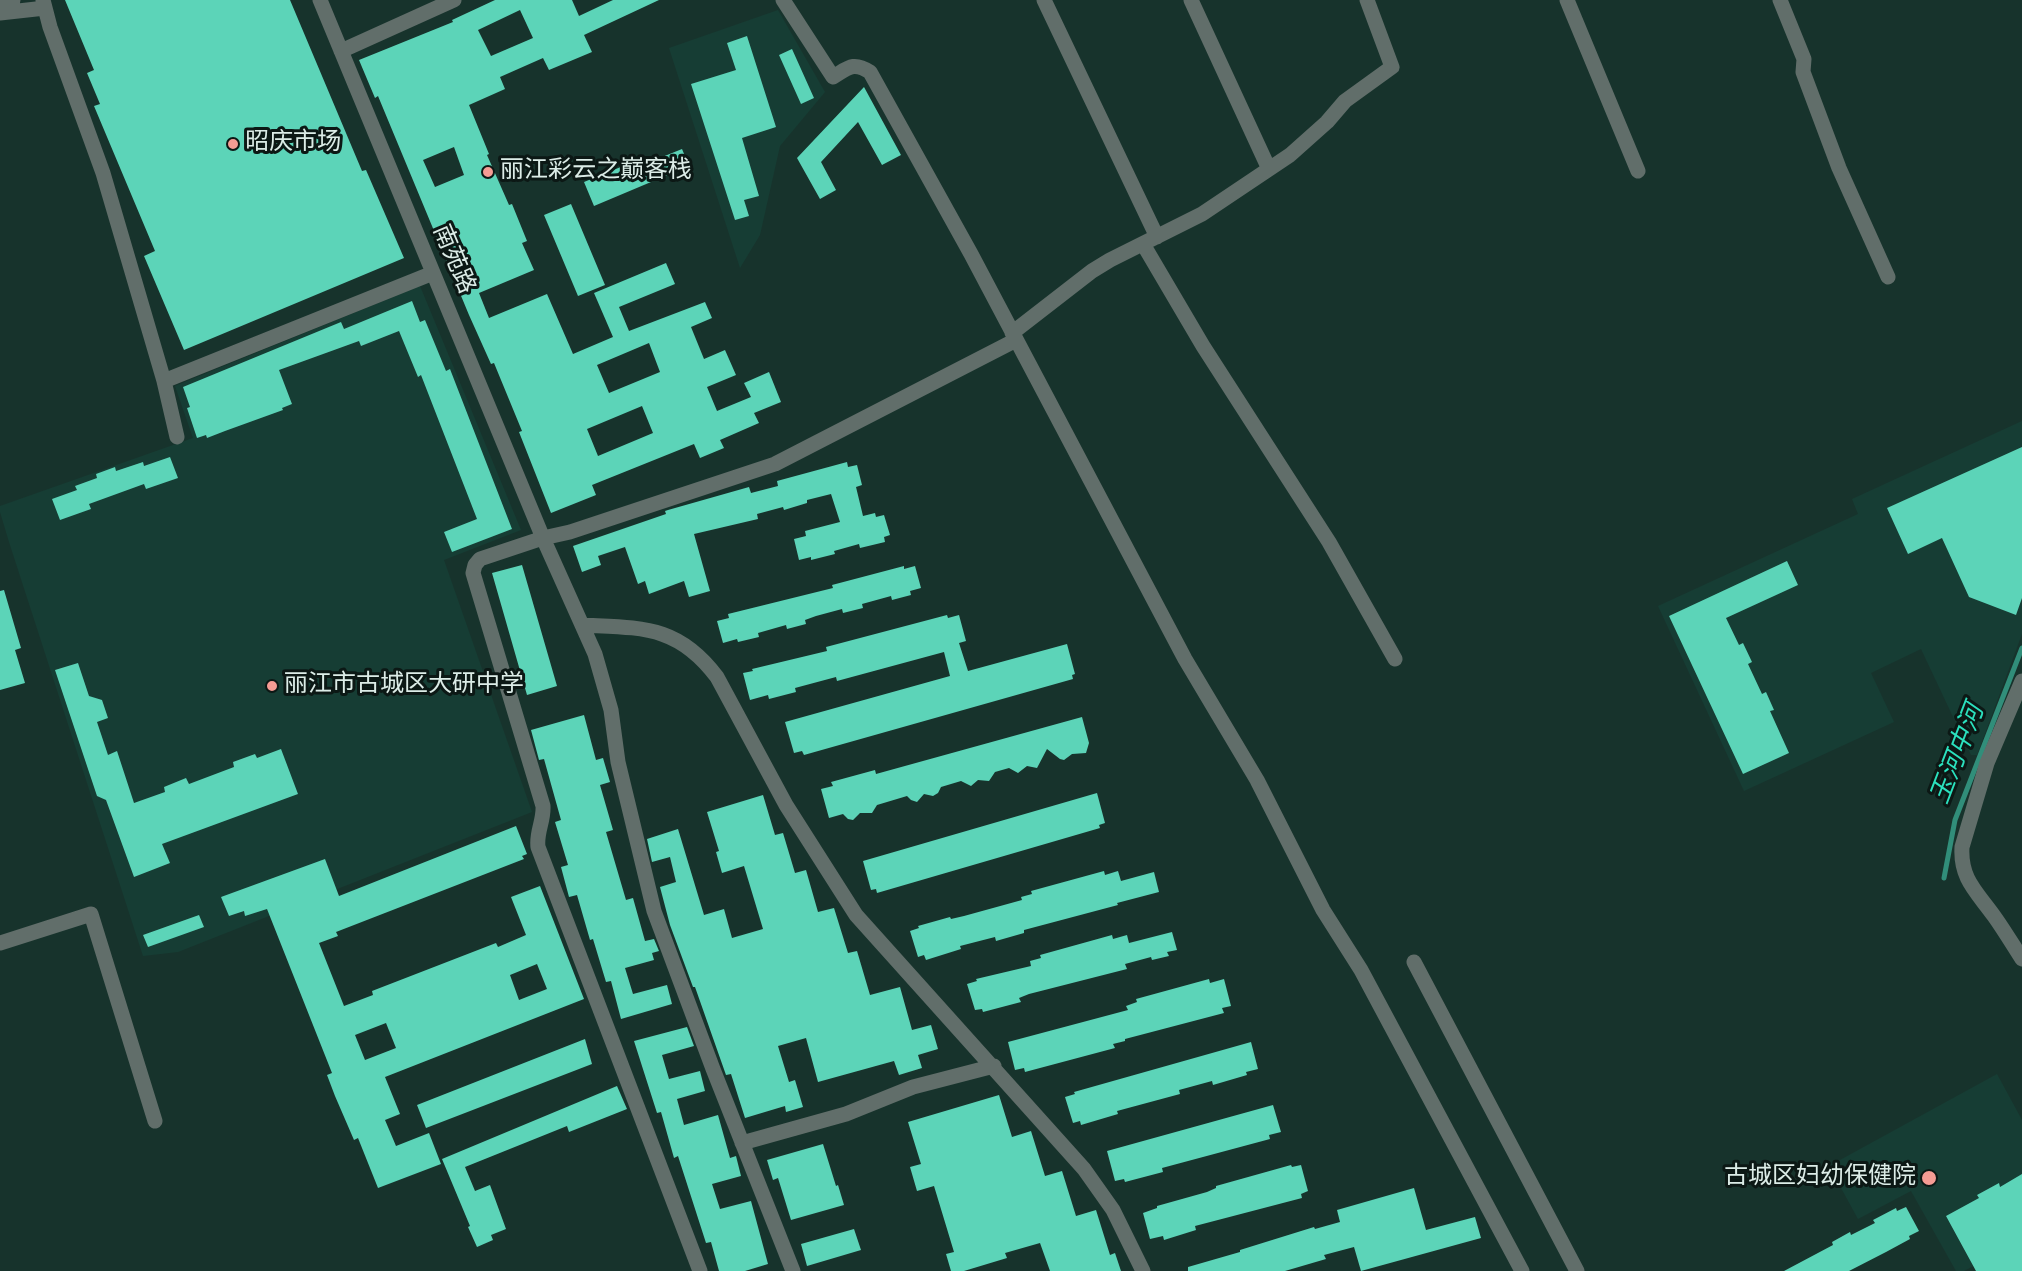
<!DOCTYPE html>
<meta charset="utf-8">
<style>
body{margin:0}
canvas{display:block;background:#17332c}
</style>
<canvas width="2022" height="1271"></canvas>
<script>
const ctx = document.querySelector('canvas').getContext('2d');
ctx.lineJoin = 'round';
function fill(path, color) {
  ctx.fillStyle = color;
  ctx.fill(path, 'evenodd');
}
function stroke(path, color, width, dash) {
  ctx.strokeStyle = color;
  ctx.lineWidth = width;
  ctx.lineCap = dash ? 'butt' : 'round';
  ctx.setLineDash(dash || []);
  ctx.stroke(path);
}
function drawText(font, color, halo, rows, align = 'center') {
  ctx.font = font + ' Spectral,"Noto Sans SC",serif';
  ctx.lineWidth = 6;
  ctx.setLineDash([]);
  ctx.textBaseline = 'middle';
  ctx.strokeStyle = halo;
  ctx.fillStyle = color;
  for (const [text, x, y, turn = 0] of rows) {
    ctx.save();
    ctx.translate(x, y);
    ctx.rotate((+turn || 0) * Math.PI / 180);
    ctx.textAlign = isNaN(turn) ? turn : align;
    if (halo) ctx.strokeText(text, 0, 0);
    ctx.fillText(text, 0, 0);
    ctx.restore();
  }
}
const built = new Path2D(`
 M778,10L825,92L780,146L760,235L740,268L669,48Z
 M420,286L521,530L444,560L532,812L178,952L143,956L9,542L0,512V506L193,438L175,386Z
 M2022,421V634L1977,755H1971L1921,649L1871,673L1894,722L1744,791L1658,606L1858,514L1852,499Z
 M1997,1074L2022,1120V1240L1964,1271H1956L1911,1191L1858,1219L1829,1166Z`);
const stream = new Path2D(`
 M1944,878L1955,820L2022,648`);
const building = new Path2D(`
 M65,0H290L362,171L366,170L404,258L184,350L144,256L155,251L94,106L100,104L87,73L94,70Z
 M495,0H572L579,16L613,0H659L584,35L592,52L549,70L543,58L500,77L505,89L469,105L489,154L487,155L509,205L512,204L527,241L522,243L534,270L479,293L489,318L547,294L573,354L613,337L594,293L666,263L675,284L619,307L629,331L705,302L712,318L691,327L704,359L725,350L736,375L707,387L717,411L751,397L744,383L769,372L781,402L754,413L759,423L720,440L724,448L700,458L694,444L592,485L596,495L551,513L519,432L522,431L494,363L491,364L469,315L378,96L375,98L359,60L453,22L452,20ZM520,10L533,38L491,56L478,30ZM454,147L464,175L435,187L423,160ZM649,343L660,372L609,393L597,365ZM642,406L653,433L598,456L587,429Z
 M747,36L776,127L742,138L759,196L744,200L749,216L735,220L691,84L736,70L727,43Z
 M792,49L814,98L801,104L779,55Z
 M864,87L901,155L882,165L858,122L821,162L836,190L820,199L797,158Z
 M682,149L689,166L594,206L584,182L633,162L635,168Z
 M571,204L605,285L578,296L544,215Z
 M412,301L420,322L425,320L446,371L450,369L512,529L452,552L444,532L477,519L421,375L418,377L399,331L361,346L359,341L279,370L292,404L282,408L283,410L225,431L207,438L206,435L197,438L187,408L190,407L183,387L341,322L344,329Z
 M2022,447V598L2016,615L1969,597L1942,538L1908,554L1887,508Z
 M170,457L178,478L146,489L144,484L89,504L91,509L60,520L52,499L77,490L75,486L97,478L96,474L115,467L116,471L143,462L144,466Z
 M847,462L848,467L857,465L862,485L856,487L863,516L875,513L876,517L884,515L890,535L884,537L885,542L860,548L859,544L834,551L835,554L811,560V557L799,560L794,539L806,536L805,531L840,522L831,494L807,500V503L784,510L783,507L757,514L758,519L694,534L710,591L689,597L684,581L649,594L645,581L638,584L625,547L598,556L601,565L582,572L573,546L666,514L665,511L668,510L749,487L751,493L778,486L777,481Z
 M1787,561L1798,585L1726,618L1739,645L1743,643L1752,662L1748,664L1762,694L1766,692L1774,710L1770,711L1789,753L1743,774L1669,616Z
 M522,565L557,686L527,695L492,573Z
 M904,566V569L915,566L921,588L910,591L911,595L892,600L891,596L862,604L863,608L843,613L842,609L816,616L805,620L806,624L787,629L786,625L758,633L759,637L738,642L737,639L723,643L717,621L729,618L728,614L833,588L832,585Z
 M4,590L21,648L15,650L25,683L0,690V591Z
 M947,615L948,618L959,615L966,641L959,643L968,671L1067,644L1075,674L1072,675L1073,679L804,755L802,751L794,753L785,722L950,676L944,652L837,681L836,677L795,688L796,692L769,699L768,695L750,700L743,673L753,671L752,669L827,651L826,647Z
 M78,663L89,696L102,700L108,718L97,722L108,755L117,751L134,803L165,792L164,787L186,778L189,784L234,767L233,762L255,754L257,758L281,749L298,794L162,844L170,863L134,877L106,800L97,796L55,670Z
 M584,715L596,760L603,758L610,782L600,785L613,830L606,832L626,900L633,898L645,941L654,939L659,951L652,953L654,960L625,968L633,994L667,985L672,1004L621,1019L611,981L606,982L593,939L590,940L577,895L569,897L561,867L568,865L555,822L561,820L544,759L539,760L531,730Z
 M1082,717L1089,743L1086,753L1072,754L1064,760L1060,759L1047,749L1037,768L1027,766L1018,773L1009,768L995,772L989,781L978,780L971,786L961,781L941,787L938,793L933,796L924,794L917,802L911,800L907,796L877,805L872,813H860L853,820L848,819L843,814L829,818L821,789L833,786L831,782L875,770L876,774Z
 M1097,793L1105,823L1099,825L1100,828L877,893L876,889L871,890L863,861Z
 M763,795L775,835L783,833L795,873L806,870L818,912L834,908L848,953L857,951L870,995L900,987L912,1030L931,1025L938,1049L918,1055L922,1068L899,1075L894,1061L818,1082L806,1038L778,1046L789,1082L795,1080L803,1107L786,1112L785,1106L745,1118L731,1074L726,1075L695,987H693L670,925L660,887L676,882L670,857L652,862L647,839L678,829L704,915L724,909L732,938L763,929L744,866L722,873L716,852L719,851L707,812Z
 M516,826L527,854L522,856L524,859L336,932L338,936L319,943L344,1006L373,995L372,991L496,943L498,947L526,935L511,897L540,886L584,999L385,1077L400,1114L385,1120L396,1146L429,1133L441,1164L378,1188L358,1138L354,1140L335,1096L327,1075L332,1073L267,909L245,916L244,911L229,916L221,897L325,859L339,896ZM537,964L547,989L519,1000L510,975ZM386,1023L396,1048L365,1060L355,1035Z
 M1104,871L1105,875L1118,871L1121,881L1154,872L1159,892L1117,903L1118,905L1024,930V933L996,941L995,937L960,946L961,949L926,960L924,955L918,957L910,931L919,928L918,926L950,917L951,919L964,916L1022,900L1021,897L1032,894L1031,891Z
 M199,915L204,927L148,947L143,935Z
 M1172,932L1177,950L1167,952L1169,956L1152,960L1151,957L1125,964L1127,969L1029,994L1019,998L1021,1002L983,1012L982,1009L975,1010L967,984L977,981L976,979L1031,966L1030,961L1041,958L1040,955L1112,935L1113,939L1127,935L1129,943Z
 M1209,979L1210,983L1224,979L1231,1006L1222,1008L1224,1013L1125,1039V1041L1113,1044L1115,1048L1025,1072L1024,1068L1015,1070L1008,1042L1128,1010L1126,1006L1137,1002L1136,999Z
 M687,1027L694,1046L662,1055L669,1079L700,1071L705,1091L677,1099L684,1125L718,1115L730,1158L736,1156L741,1176L712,1184L720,1209L751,1201L768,1264L745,1271H719L711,1242L706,1243L678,1156L674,1158L661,1112L657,1113L634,1041Z
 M585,1039L592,1064L426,1128L417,1105Z
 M1251,1042L1258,1069L1246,1072L1247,1075L1213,1085L1212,1081L1179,1090L1180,1094L1117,1111L1118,1114L1081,1125L1080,1121L1073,1123L1065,1097L1075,1094L1074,1092Z
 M617,1086L627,1109L569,1132L567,1126L465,1167L475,1191L490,1185L506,1229L491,1235L493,1240L477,1247L468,1227L470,1226L442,1159Z
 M999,1095L1012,1137L1031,1131L1045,1176L1062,1171L1076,1216L1096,1210L1110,1255L1115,1253L1121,1271H1050L1040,1243L1005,1253L1007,1258L964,1271H951L946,1254L954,1252L934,1186L917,1191L910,1167L921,1164L908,1122Z
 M1273,1105L1281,1132L1269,1135L1270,1139L1162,1168L1163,1172L1125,1182L1124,1179L1115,1181L1107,1151Z
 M823,1144L836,1186L838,1185L844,1205L791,1220L778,1178L773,1180L767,1160Z
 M1291,1165L1292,1167L1301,1165L1308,1191L1301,1194L1302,1198L1195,1226L1196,1230L1164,1240L1163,1236L1150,1239L1143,1213L1157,1208V1206L1207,1192L1216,1188V1186Z
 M2022,1174V1271H1976L1946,1216L1979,1198L1977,1195L1999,1183L2000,1187Z
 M1414,1188L1426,1230L1475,1217L1481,1238L1361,1271L1354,1247L1324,1255L1326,1259L1285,1271H1188V1267L1240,1252V1250L1314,1227L1315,1229L1340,1222L1337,1210Z
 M1906,1207L1919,1231L1909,1236L1910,1239L1886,1252L1849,1271H1784L1833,1245L1832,1242L1850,1232L1851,1235L1875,1223L1873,1220L1896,1208L1897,1211Z
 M854,1229L861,1250L807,1266L801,1244Z`);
const street = new Path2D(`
 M43,0L50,27L103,173L164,381L177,437
 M320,0L543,538L595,654L611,710L618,762L654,911L713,1069L793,1271
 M783,0L833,77C848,68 853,61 870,72L971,254L1185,659L1257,780L1323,910L1361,970L1522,1271
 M1044,0L1157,237
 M1191,0L1269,169
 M1567,0L1638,171
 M1780,0L1804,59L1803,72L1839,168L1888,277
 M0,1L13,0
 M0,13L45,8
 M341,51L454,0
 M1143,244L1203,346L1329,542L1395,659
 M1012,333L1092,271L1110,260L1202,214L1290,155L1327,122L1345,101L1392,67L1367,0
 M164,381L433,273
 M583,625C642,628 678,625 717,677L786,805L856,915L1084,1169L1113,1210L1143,1271
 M2022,681L1987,763L1962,847C1960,879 1977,892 1994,916C2004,930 2013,945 2022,959
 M0,943L91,914L155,1121
 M1414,962L1577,1271
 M742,1143L846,1114L913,1087L994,1066
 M700,1271L538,847C536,832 544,821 543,806L473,573L475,565L480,559L543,538L570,532L775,464L1016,340`);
const markers = [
 [233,144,6,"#f59c94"],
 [488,172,6,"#f59c94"],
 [272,686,6,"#f59c94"],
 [1929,1178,8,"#f59c94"]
];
const poiNames = [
 ["昭庆市场",245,144],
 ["丽江彩云之巅客栈",500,172],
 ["丽江市古城区大研中学",284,686],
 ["古城区妇幼保健院",1916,1178,"right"]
];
const streetNames = [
 ["南苑路",452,260,67]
];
const waterNames = [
 ["玉河中河",1960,755,-69]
];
fill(built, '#163d34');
stroke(stream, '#318e7a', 5);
fill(building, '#5cd4b8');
stroke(street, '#616e6a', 15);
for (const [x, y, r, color] of markers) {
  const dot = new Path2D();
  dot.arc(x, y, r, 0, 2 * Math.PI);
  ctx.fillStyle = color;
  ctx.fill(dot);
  stroke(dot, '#0c1815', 2);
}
drawText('24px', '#dcece7', '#0c1815', poiNames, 'left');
drawText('24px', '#dcece7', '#0c1815', streetNames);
drawText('italic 26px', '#2be1be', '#0c1815', waterNames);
</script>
